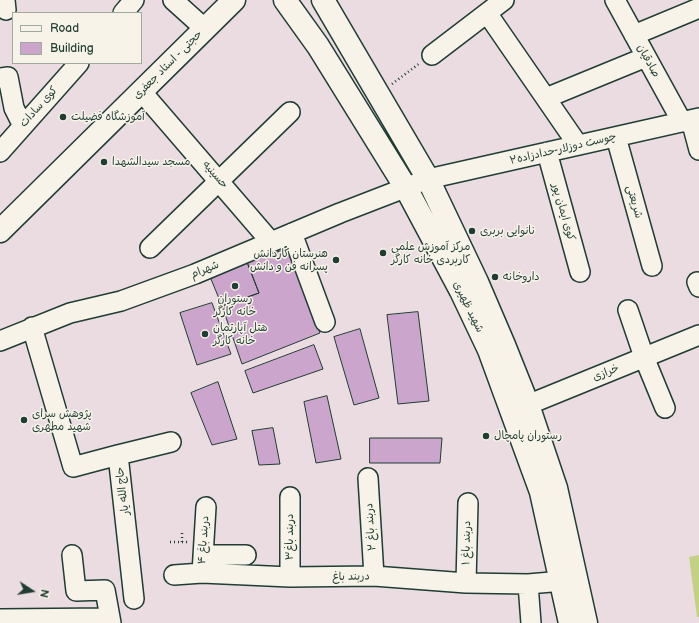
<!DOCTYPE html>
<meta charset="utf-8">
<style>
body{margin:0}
#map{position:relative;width:699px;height:623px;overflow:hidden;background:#eadce0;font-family:"Balsamiq Sans",sans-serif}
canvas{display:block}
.legend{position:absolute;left:12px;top:12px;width:130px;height:52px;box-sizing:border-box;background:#f7f3e8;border:1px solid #a1aaa0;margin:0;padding:5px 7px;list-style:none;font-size:12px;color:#1f3d34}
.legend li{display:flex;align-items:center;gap:8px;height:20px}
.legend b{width:20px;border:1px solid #a1aaa0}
.north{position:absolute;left:12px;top:571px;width:40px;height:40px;-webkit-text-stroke:3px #f7f3e8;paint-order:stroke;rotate:102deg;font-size:11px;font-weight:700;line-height:16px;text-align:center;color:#1f3d34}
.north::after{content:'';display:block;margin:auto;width:14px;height:18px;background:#1f3d34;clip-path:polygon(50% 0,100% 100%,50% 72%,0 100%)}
</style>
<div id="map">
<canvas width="699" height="623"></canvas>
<ul class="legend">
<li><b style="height:5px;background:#f7f3e8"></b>Road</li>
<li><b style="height:11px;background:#cca5cc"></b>Building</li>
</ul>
<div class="north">N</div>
</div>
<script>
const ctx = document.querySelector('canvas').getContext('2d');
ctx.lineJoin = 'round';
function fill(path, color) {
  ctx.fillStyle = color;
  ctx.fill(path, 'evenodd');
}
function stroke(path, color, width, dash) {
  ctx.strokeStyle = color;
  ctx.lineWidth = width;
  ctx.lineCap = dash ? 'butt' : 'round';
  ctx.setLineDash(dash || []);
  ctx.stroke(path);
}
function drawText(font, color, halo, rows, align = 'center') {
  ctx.font = font + ' "Balsamiq Sans","Playpen Sans Arabic",sans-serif';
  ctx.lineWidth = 3;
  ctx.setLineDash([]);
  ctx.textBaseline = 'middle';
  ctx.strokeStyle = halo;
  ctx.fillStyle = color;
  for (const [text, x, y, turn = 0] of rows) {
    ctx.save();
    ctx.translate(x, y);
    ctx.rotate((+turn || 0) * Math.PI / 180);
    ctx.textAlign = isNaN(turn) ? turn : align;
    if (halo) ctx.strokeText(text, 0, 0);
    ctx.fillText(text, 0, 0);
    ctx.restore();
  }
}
const green = new Path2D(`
 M699,555V617H697L689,557Z`);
const building = new Path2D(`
 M288,249L320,333L242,364L222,306L259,293L247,262Z
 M247,262L259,293L222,306L211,279Z
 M212,303L231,354L197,365L180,313Z
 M418,312L429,401L398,404L387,315Z
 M360,329L379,398L354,405L334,337Z
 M314,345L323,369L253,393L245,371Z
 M218,382L237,439L212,445L191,393Z
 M327,396L341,459L316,463L304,402Z
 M273,428L280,464L259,465L252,431Z
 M370,438H442L440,463H370Z`);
const path = new Path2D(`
 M392,84L420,63
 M170,542H190
 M182,542V530`);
const minor = new Path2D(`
 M5,0L6,10
 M173,0L204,28
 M615,0L682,122
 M123,13L134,0
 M487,13L578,145
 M634,35L699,8
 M432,55L504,0
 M0,78L8,77L14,108L23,126
 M141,91L271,242
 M546,98L646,57
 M691,120L699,150
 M616,137L652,266
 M0,152L79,63
 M547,152L580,272
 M292,233L325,322
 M150,248L290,112
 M697,282L699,287
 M628,310L644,357L665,408
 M32,327L73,467L118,455L134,599
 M0,341L70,313L121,301L195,274L340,213L428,179L699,118
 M515,410L699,335
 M118,455L171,442
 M368,478L374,576
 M72,555L76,591L105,590L111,623
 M203,555H246
 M202,573L206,507
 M174,575L202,573L290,577L374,576L466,583L528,584L575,580
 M290,577V497
 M466,583L468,503
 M528,584L531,623
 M0,619L109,618`);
const major = new Path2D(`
 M285,0L318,46L406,188L461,291L489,350L541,492L570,623
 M323,0L428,179L477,282L504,345L528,405L556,488L586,623
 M0,231L234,0`);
const markers = [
 [63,117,4,"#1f3d34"],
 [104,162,4,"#1f3d34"],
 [472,231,4,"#1f3d34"],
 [383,253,4,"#1f3d34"],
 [336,260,4,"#1f3d34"],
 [495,277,4,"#1f3d34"],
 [235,286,4,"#1f3d34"],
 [205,334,4,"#1f3d34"],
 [24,420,4,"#1f3d34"],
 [486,436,4,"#1f3d34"]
];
const streetNames = [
 ["صادقیان",648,61,61],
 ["حجتی - استاد جعفری",168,65,-45],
 ["کوی سادات",39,107,-48],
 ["چوست دوزلار-حدادزاده۲",563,149,-13],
 ["حسینیه",215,175,49],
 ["شریعتی",634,202,74],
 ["کوی ایمان پور",563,212,74],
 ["شهرام",205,270,-22],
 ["شهید ظهیری",468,307,64],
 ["خرازی",606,373,-22],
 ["حاج الله یار",123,491,-97],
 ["دربند باغ ۲",371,527,-94],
 ["دربند باغ۳",290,537,-90],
 ["دربند باغ ۴",204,540,-86],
 ["دربند باغ ۱",467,543,-89],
 ["دربند باغ",351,577,-1]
];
const poiNames = [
 ["آموزشگاه فضیلت",71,117],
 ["مسجد سیدالشهدا",112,162],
 ["نانوایی بربری",480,231],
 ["مرکز آموزش علمی",391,247],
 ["کاربردی خانه کارگر",391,260],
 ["هنرستان کاردانش",328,254,"right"],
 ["پسرانه فن و دانش",328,267,"right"],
 ["داروخانه",503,277],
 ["رستوران",235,299,"center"],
 ["خانه کارگر",235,312,"center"],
 ["هتل آپارتمان",213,328],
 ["خانه کارگر",213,341],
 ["پژوهش سرای",32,414],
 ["شهید مطهری",32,427],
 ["رستوران پامچال",494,436]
];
fill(green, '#c3d185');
fill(building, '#cca5cc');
stroke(building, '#1f3d34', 1);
stroke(minor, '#1f3d34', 22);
stroke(major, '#1f3d34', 25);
stroke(path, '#1f3d34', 2.5, [1, 3]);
stroke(minor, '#f7f3e8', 19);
stroke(major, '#f7f3e8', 22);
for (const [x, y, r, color] of markers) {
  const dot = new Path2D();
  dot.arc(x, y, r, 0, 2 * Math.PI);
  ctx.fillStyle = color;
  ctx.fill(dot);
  stroke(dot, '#f7f3e8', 1.5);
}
drawText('11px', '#1f3d34', '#f7f3e8', streetNames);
drawText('11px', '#1f3d34', '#f7f3e8', poiNames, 'left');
</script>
